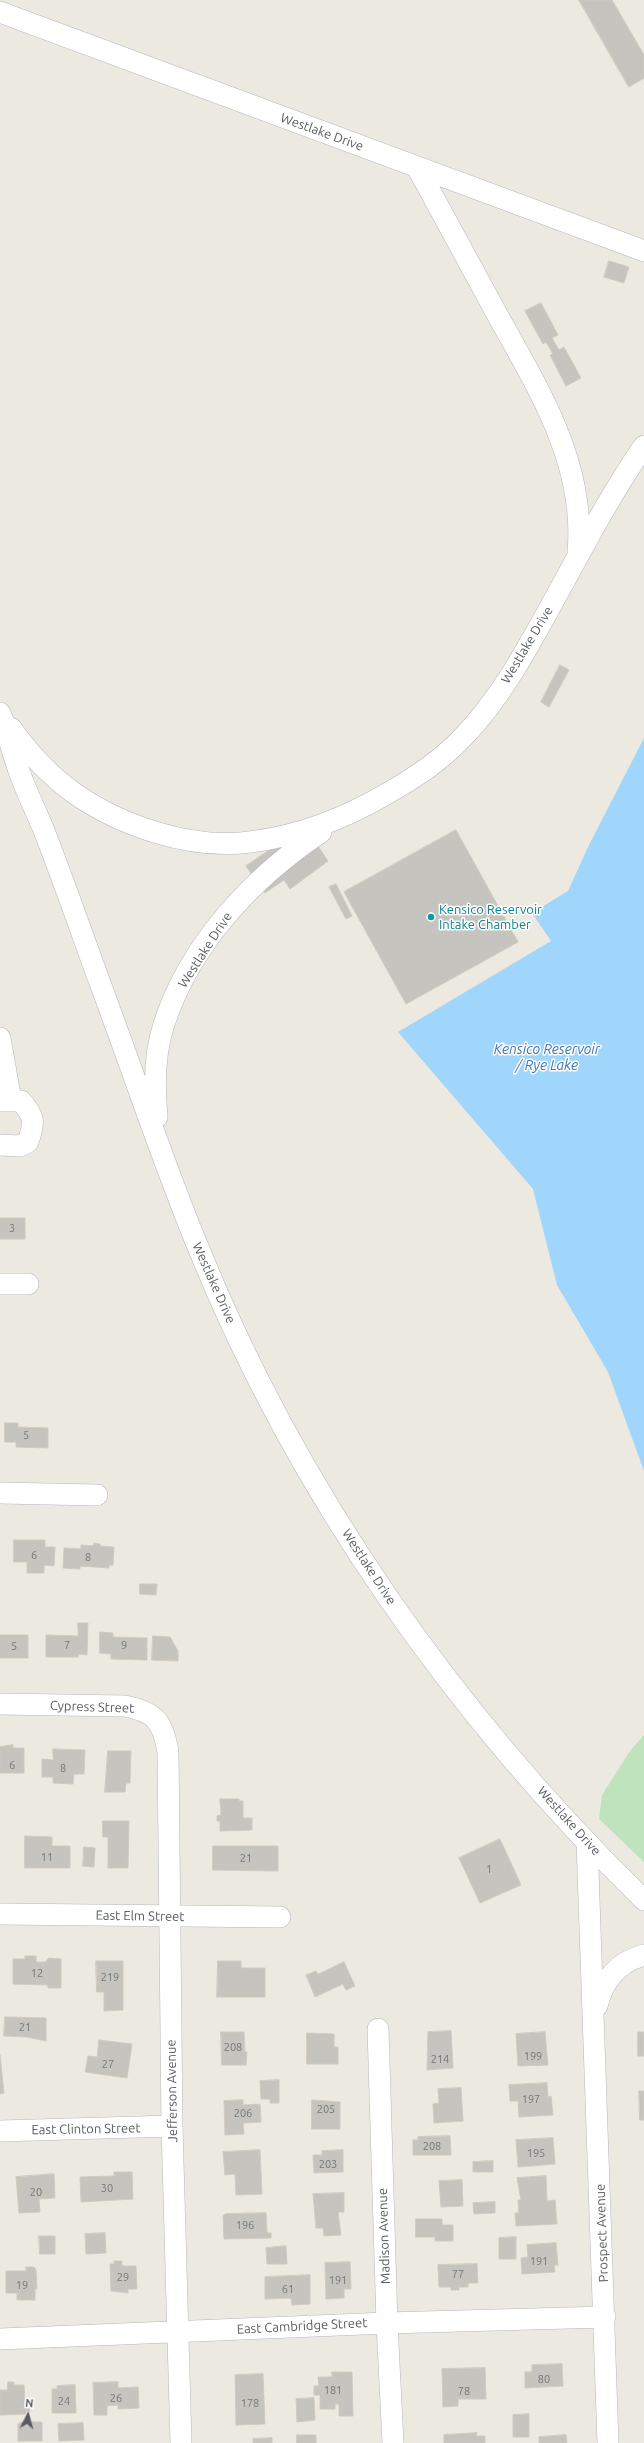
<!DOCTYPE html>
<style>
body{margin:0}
#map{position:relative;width:644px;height:2443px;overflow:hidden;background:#ece9e0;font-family:Ubuntu,sans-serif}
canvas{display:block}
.north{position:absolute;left:8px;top:2395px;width:40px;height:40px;-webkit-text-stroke:3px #fff;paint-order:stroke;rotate:6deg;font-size:11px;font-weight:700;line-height:16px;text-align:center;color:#595d61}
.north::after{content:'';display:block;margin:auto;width:14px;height:18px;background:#595d61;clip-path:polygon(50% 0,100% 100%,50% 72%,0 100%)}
</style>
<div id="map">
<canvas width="644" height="2443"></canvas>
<div class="north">N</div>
</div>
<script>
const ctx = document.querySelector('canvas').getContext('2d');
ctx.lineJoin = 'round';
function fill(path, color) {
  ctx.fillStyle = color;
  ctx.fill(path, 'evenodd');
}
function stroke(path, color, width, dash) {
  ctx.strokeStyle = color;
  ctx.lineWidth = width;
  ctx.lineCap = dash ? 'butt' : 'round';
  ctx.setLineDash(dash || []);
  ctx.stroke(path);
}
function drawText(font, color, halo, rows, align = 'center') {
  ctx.font = font + ' Ubuntu,sans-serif';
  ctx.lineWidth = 3;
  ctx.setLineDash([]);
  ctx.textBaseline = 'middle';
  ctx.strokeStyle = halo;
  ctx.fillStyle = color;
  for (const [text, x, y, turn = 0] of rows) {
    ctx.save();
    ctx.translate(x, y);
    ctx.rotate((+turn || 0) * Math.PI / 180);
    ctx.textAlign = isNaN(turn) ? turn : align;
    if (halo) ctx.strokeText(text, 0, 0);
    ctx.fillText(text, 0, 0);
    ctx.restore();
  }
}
const green = new Path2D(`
 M644,1735V1862L599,1819L602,1795L630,1751Z`);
const water = new Path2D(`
 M644,738V1471L608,1372L557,1285L533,1189L398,1032L551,941L532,913L568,891L589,845Z`);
const building = new Path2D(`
 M579,0H612L644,55V78L629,87Z
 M609,261L629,267L624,283L604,277Z
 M541,303L558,335L552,338L559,350L564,347L581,378L566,386L550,355L553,354L546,342L543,344L525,311Z
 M560,665L569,670L549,707L541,702Z
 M456,830L518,942L406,1004L344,892Z
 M295,833L312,837L328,861L290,889L284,880L265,893L246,866Z
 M336,884L352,916L346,919L329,887Z
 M0,1218H25V1239H0Z
 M5,1423H18V1427L48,1428V1448L16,1447V1442H5Z
 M14,1540H45V1547H55L54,1566L44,1565V1573H27V1562H14Z
 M94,1543L100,1544V1546L114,1547L113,1565H109V1568L80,1566V1569L63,1568L64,1548L81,1549V1545L93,1546Z
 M140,1584H157L156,1595L140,1594Z
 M78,1623H88L87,1655L78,1654V1657H46V1635L78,1636Z
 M100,1632L113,1633V1637L147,1638V1660L111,1659V1654L100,1653Z
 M0,1635H28V1658H0Z
 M153,1636L170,1637L178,1651V1661L152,1660Z
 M13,1745V1748H24V1773H0V1747Z
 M53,1749L85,1750L84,1774H74L73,1784L53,1783V1777H42V1759L53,1760Z
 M108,1751H131L130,1783H126L125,1792H105Z
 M220,1799H239V1801H243V1818H252V1830L220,1831V1821H217V1816L221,1815Z
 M103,1821H129L128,1868H108V1837H103Z
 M25,1836L52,1837V1846H70V1868H25Z
 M500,1839L521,1885L480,1903L459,1858Z
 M213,1846H278V1871L213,1870Z
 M84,1847L95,1848L94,1867L83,1866Z
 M25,1956H36V1962H45L49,1958L61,1959V1988H48V1985L13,1984V1959H25Z
 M96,1961H123V2010L104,2011V1992H97Z
 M218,1961H241V1968H265V1997H217Z
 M344,1962L355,1986L346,1990L343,1984L315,1997L306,1975L316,1971L318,1974Z
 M5,2017L46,2018V2041L26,2037L4,2036Z
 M451,2031L453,2068L427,2070L428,2032Z
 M221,2032H244L245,2052H247L246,2065H222Z
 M545,2032L548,2065L518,2066L516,2034Z
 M638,2032H644V2056H638Z
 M307,2033L334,2034V2047H338V2064H307Z
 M99,2040L132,2044L127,2078L85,2072L88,2056L97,2057Z
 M0,2055L4,2093L0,2094Z
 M279,2080V2103H270V2099H261L260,2081Z
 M547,2083L548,2097L551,2096L553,2115L519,2117L518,2101H510L509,2085Z
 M461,2088L463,2121L434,2123L433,2104L439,2103L438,2089Z
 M639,2091H644V2120H640Z
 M243,2100V2105L260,2104L261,2122L243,2123L244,2134L225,2135L224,2101Z
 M312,2100L340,2102V2129H312Z
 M450,2136L451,2155H413V2140H418V2137Z
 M553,2138L555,2164L518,2167L516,2140Z
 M260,2150L262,2194L236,2195L235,2174L225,2175L223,2152Z
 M343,2150V2172L314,2173L313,2155H322V2151Z
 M493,2161V2172H473V2162Z
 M114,2172H132L133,2199L81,2202L80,2177L114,2176Z
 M54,2174L55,2198L39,2199L40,2212L19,2213L16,2177Z
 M546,2176L547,2201L555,2200L557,2224L516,2226L515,2213H519L518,2200H521L517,2178Z
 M462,2180L463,2206L441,2207L439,2181Z
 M344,2193V2212H338L341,2235L324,2236L323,2228H316L313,2194Z
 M495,2202V2213L474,2214L473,2203Z
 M266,2213L267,2233H271V2238L224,2239L223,2216L225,2214Z
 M416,2219H442V2225H453V2241H435V2237H416Z
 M105,2233L106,2253L86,2254L85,2234Z
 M39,2236H55V2254H40Z
 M516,2237V2259H499V2238Z
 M556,2243L558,2265H554L555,2272L522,2274L521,2258L528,2257L527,2245Z
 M286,2246L287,2264H267L266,2248Z
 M114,2261H122V2266H136L137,2289H128V2293L111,2291L110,2264H114Z
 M350,2262L351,2289H344V2298L326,2299L325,2263Z
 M477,2264L478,2283H468V2287H459V2290H451V2287H439L438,2265Z
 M26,2267H34L36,2270L37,2289H35V2300H17V2293H6V2271H26Z
 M310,2275V2304L292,2305L291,2298L265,2299V2277Z
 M562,2364L563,2386L525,2388V2372H532V2365Z
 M485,2368L486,2399H458V2406L443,2407L442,2369Z
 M332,2372H352L353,2416H339V2404H335V2409H320V2395H314V2386H319L318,2377H332Z
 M263,2374L265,2424L236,2425L235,2375Z
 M8,2382H14V2385H24L25,2405H29L30,2411H26V2414L0,2415V2390H7Z
 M118,2382V2388L138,2387L139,2408L118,2409V2405L107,2406V2415H94L93,2383Z
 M75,2385L76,2413H52V2389H57V2386Z
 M314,2398L315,2420L297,2422L296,2399Z
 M529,2414V2437H513V2415Z
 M22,2422H42V2441H18V2424Z
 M83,2423L84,2440L59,2441L58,2424Z
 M477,2433L476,2436H485V2443H444V2435Z
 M297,2435H316V2443H297Z
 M566,2435L567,2443H539V2437Z
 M272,2438V2443H253V2439Z`);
const minor = new Path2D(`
 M0,12L644,251
 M417,167C444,217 471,266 498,316C539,390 586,464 578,552
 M0,713C8,732 12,752 19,771C26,791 35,809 43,828C63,879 81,931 100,983C133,1071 162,1160 198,1247C297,1492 455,1716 644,1900
 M11,728C28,752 49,775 74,793C121,826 191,850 250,842C299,836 346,818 388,793C416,777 442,760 464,736C499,700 524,654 548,611C579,555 608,498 644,446
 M0,1038L11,1101
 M0,1101H21C35,1117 35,1122 28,1142L20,1146L0,1145
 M157,1117C154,1086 154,1054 164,1024C190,944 252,878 321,832
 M0,1284H28
 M0,1493L97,1495
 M0,1704L125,1706C156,1712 163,1722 168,1752L172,2126L181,2443
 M587,1842L608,2443
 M0,1914L280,1917
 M597,2006C603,1980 618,1962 644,1955
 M378,2029L387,2323L393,2443
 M0,2131L172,2126
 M0,2339L387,2323L605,2317`);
const markers = [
 [431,917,4,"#0f9aa8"]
];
const numberNames = [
 ["3",12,1228],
 ["5",26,1435],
 ["6",34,1555],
 ["8",88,1557],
 ["7",67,1645],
 ["9",124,1645],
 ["5",14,1646],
 ["6",12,1765],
 ["8",63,1768],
 ["11",47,1857],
 ["21",246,1858],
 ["1",489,1869],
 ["12",37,1973],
 ["219",110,1977],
 ["21",25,2027],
 ["208",233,2047],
 ["199",533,2056],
 ["214",440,2059],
 ["27",108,2064],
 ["197",531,2099],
 ["205",326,2109],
 ["206",243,2113],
 ["208",432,2146],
 ["195",536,2153],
 ["203",328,2164],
 ["30",107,2188],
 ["20",36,2192],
 ["196",245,2225],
 ["191",539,2261],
 ["77",458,2274],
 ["29",123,2277],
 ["191",338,2280],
 ["19",22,2285],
 ["61",288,2289],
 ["80",544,2379],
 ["181",333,2390],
 ["78",464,2391],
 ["26",116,2398],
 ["24",64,2401],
 ["178",250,2403]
];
const streetNames = [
 ["Westlake Drive",322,132,20],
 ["Westlake Drive",527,645,-59],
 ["Westlake Drive",205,950,-57],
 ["Westlake Drive",214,1283,66],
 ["Westlake Drive",369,1567,57],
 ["Cypress Street",92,1707,2],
 ["Westlake Drive",569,1821,48],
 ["East Elm Street",140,1916,1],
 ["Jefferson Avenue",172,2091,-91],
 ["East Clinton Street",86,2129,-1],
 ["Prospect Avenue",602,2233,-92],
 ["Madison Avenue",384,2236,-92],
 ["East Cambridge Street",302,2326,-3]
];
const cultureNames = [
 ["Kensico Reservoir",439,910],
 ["Intake Chamber",439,925]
];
const waterNames = [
 ["Kensico Reservoir",547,1049],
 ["/ Rye Lake",547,1065]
];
fill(green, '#bee3bd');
fill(water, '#a0d5fc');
fill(building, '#c6c4be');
stroke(building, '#d0cabf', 1);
stroke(minor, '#b3b7bb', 22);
stroke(minor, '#fff', 21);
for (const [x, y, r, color] of markers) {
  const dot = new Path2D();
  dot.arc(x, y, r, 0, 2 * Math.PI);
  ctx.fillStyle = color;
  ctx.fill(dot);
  stroke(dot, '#fff', 1.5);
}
drawText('11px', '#747778', null, numberNames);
drawText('13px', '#595d61', '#fff', streetNames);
drawText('13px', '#0d838f', '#fff', cultureNames, 'left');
drawText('italic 14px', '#3f76ad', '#fff', waterNames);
</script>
